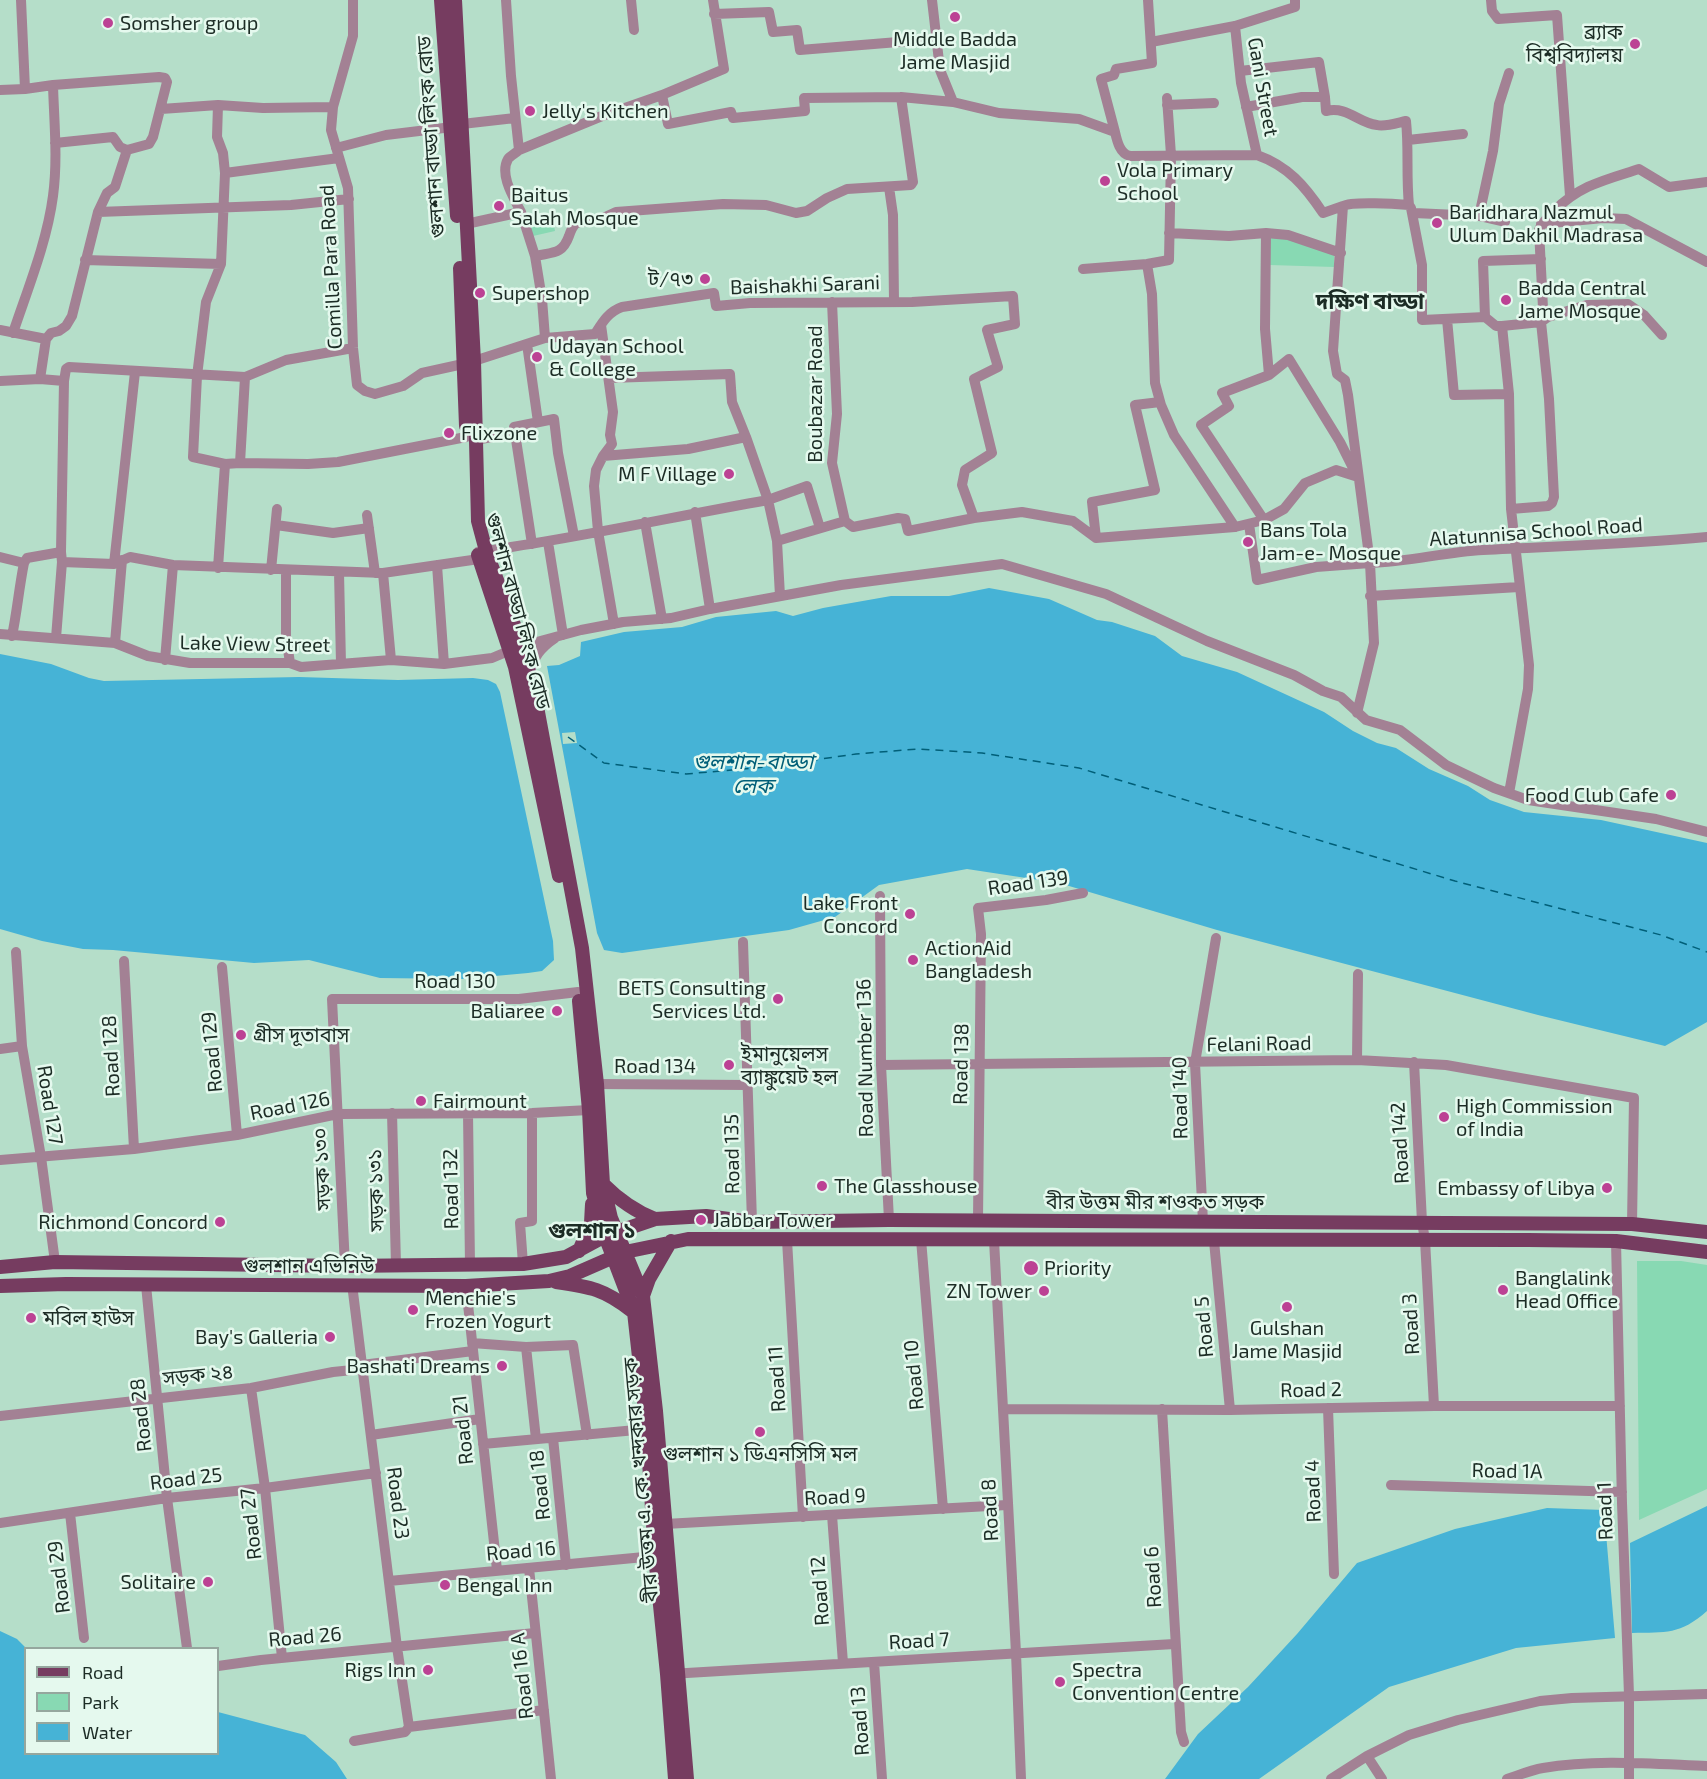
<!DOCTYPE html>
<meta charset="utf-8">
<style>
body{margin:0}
#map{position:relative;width:1707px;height:1779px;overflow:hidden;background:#b5dec9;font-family:"Exo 2",sans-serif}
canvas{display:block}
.legend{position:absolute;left:24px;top:1647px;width:195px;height:108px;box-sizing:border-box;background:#e5f9ee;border:2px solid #95a79e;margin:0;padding:8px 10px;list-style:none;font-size:18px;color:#1c2c25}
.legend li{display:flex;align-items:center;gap:12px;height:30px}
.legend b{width:30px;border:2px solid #95a79e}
</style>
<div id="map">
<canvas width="1707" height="1779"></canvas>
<ul class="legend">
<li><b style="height:8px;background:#763c60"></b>Road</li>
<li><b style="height:16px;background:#88d9b3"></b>Park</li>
<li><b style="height:16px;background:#46b3d6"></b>Water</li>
</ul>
</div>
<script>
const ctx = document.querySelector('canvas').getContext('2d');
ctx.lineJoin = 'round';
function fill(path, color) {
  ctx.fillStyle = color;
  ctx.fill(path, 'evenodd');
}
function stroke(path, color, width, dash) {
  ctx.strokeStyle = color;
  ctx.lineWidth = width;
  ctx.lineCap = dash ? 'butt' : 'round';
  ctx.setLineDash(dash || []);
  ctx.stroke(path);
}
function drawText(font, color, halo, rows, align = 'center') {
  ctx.font = font + ' "Exo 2","Noto Sans Bengali",sans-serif';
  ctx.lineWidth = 5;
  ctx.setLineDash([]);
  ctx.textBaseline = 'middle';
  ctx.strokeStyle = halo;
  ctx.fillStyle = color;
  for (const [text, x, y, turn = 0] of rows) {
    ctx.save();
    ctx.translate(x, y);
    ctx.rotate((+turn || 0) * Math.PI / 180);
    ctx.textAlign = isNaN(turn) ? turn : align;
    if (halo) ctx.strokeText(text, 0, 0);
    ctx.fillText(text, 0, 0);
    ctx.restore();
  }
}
const green = new Path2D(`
 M552,214L555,231L533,236L527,217Z
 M1287,237L1334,251V267L1270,265V238Z
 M1637,1261H1681L1707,1265V1489L1639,1520Z`);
const water = new Path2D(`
 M989,588L1049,599L1097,620L1112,622L1155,636L1182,656L1237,672L1324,712L1353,731L1377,743L1396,748L1429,769L1468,786L1490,800L1524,812L1601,820L1707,843V1022L1665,1046L1538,1015L1217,930L1059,883L967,869L879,885L835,917L789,930L622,953L604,950L597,933L547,666L559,665L580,656L581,642L624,632L682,627L716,617L776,611L793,616L823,608L891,596H949Z
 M0,654L51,664L89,678L104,681L299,677L398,680L473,678L488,680L496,684L500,692L553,941L554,960L542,971L528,973L462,979L380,978L309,960L254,963L113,950L83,949L42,941L0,929Z
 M1707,1506V1611C1680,1635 1666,1632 1632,1633L1630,1543Z
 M1547,1508L1604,1510L1615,1638L1516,1648L1389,1687L1259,1779H1165L1198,1734L1248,1687L1297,1634L1357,1563L1455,1529Z
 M0,1631L17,1639L26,1648V1754H218V1712L305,1735L336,1762L347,1779H0Z`);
const pier = new Path2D(`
 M575,732L577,743L563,744L562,733Z`);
const ferry = new Path2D(`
 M568,737L604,763L686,774L765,767L856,754L918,749L982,753L1079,768L1455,881L1661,935L1707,952`);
const minor = new Path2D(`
 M21,0L25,89L53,85L159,77L165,78L167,82L153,137L149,144L127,150L115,187L107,193L98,212L72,316L66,326L59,331L51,333L46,339L40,379
 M353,0V36L333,107L331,130L348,188L353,348L357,385L365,391L375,394L403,386L422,373L463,364
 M506,0L511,76L519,150
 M631,0L634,30
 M932,0L940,70L953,102
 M1491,0L1492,11L1498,19L1557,15L1570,196
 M714,14L769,12L773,32L797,30L800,50L935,39
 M1235,26L1241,83L1257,155
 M1151,42L1235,26L1295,7V0
 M1240,71L1319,62L1325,97
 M0,90L25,89
 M662,95L724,69L713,0
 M218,105L217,137L223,153L225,173L221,264L206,302L197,376L193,457L225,464L240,463
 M1167,105L1214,103
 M1246,107L1302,97H1325L1326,111C1348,106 1358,123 1377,125C1385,127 1397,123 1406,121C1409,149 1406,177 1409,205
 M161,109L218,105L263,108L333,107
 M462,124L515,118
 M1115,132L1101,79L1114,75L1116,69L1152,63L1148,0
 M1408,140L1463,134
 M55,143L113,137L120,147L127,150
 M336,148L386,135L452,127
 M225,173L339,158
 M889,187L893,215L894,302
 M1343,206C1352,201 1397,204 1409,205L1411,208L1422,265V320L1485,317L1496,326H1502L1541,322L1548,317L1587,305L1628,304L1644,315L1662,335
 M98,212L291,205L349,199
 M1414,213L1479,216L1505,222
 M1479,216L1493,151L1499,104L1509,73
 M466,224L521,212C514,198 499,175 508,159C510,156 516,153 519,150L602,116L662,95L668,124L731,112L733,118L805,111L804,98L901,97L953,102L999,113L1079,119L1115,132C1117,141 1120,154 1130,156L1257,155C1288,166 1305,186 1323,213L1343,206L1333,351L1337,374L1345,380L1348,395L1370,563C1408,562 1445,552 1483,550C1558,546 1633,544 1707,537
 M1541,224L1603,218L1626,219L1707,262
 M1169,233L1229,236L1266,233L1288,235L1341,253
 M1266,233L1265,329L1269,375L1289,359L1340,442L1355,472
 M535,256C553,252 562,255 569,236C571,230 572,227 576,223L603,218L616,212L723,204L766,205L796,213L807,211L827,198L847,189L911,185L913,182L901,97
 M85,260L221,264
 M1147,264L1152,294L1155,383L1161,405L1174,435L1235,527
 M1083,269L1147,264L1169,260L1171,155L1167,98
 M832,302L837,414L832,463L845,521
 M1485,317L1483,261L1541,259
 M1447,319L1454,395L1509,394
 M601,325L613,412L610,435L612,444L603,456
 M1502,326L1509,394L1511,509L1529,665L1528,689L1509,793
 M0,330L46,339
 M13,333C28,288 47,242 53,196C58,159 54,121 53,85
 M545,338L595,334C602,323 608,312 622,307L714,293L716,306L750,303L912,302L1013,296L1015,324L987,330L998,367L974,379L992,453L965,470L962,485L974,518
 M527,344L538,422
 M474,361L545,338L542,299L535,256L521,212
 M245,377L240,463L308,464L338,462L466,437
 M609,378L730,374L732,402L746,437L688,449L603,456L596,470L594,486L598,531L614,624
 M0,381L40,379L64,381
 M515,433L532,544
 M746,437L768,500L807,486L820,528
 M475,440L515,433L514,427L554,419L558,453L574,536
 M1511,509L1548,506L1552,503L1554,497L1549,399L1541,322L1543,308L1539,230C1542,222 1548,217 1554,211C1580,185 1605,180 1639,169L1669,187L1707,182
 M695,512L710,609
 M367,515L375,573
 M1264,520L1201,425L1229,406L1222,393L1269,375
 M645,522L662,619
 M1249,524L1257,580L1316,567L1370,563L1374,643L1357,713
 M276,525L333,533L369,528
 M1096,538L1092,502L1155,490L1135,405L1160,402
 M777,541L780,596
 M548,542L563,635
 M61,552L64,381L66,369L69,367L245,377L286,360L353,348
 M478,552C575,539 671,517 768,500L777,541L845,521L853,527L898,518L905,519L908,531L974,518L1022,512L1073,521L1096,538L1235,527L1264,520L1284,509L1305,483L1336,470L1358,477
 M0,557L24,563L27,558L61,552L62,562L114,564L130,557L173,565L383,573L479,559
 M114,564L135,372
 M437,565L444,664
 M218,568L225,464
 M271,570L277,509
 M286,570V636L290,663
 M339,572L341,664
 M383,573L391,660
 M1370,596L1519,587
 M0,634L115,643L148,656L190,663H290L301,667L391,660L444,664L492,658L511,650
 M12,636C17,612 19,588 24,563
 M56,638L62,562
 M115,643L122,560
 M522,646L581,630L623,622L671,618L710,609L841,585L1002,564L1106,594L1207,641L1294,675L1323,691L1341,697L1366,720L1400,730L1446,765L1494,788L1528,800L1656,819L1707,832
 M165,660L173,565
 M529,674C534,657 540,648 555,638
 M880,896L881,1065L889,1220
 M743,942L752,1222
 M16,952L22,1046L41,1157L55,1262
 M124,961L134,1149
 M222,967L237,1135
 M0,1049L22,1046
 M1357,1060L1358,974
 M1414,1062L1422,1222L1425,1240L1434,1406
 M881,1065L1357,1060L1446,1065L1634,1098L1632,1224
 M597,1084L749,1085
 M392,1113L396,1265
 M468,1113L470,1265
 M0,1160L134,1149L237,1135L338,1114L532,1113L589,1110
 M978,1220L981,934L978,908L1046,900L1083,893
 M1203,1222L1195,1063L1216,938
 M921,1239L943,1509
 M787,1240L803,1517
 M994,1240L1016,1653L1021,1779
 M1214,1241L1230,1410
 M1616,1241L1622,1503L1629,1695V1779
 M523,1264L520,1223L532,1221V1113
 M345,1266L332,999H519L578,992
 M352,1284L397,1647L409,1727
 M146,1285L167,1498L187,1648
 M466,1286L497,1570
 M472,1343L526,1347L573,1345L587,1435
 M526,1347L536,1439
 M362,1365L473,1351
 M251,1388L265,1488L282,1658
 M1328,1408L1334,1574
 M1004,1409L1230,1410L1434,1406H1620
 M1162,1409L1181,1732L1184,1742
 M0,1416L251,1388L333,1372L362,1369
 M371,1435L480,1419
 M553,1438L566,1565
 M483,1444L647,1429
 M1391,1485L1622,1492
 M70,1513L84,1638
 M832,1515L843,1663
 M0,1523L167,1498L265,1488L376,1473
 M665,1524L1007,1505
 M529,1568L551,1779
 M389,1581L655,1556
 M874,1662L882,1779
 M218,1666L261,1660L535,1633
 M670,1674L1174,1644
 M409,1727L544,1710
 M354,1741L405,1732L409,1727
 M1367,1756L1382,1779
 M1331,1779L1367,1756L1409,1735L1458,1720L1540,1701L1572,1698L1707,1694
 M1507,1779C1519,1775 1531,1770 1543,1768C1595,1759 1654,1764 1707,1766`);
const major = new Path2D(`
 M441,0L457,216
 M455,0L474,361L478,521L486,551L522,646L535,696L582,948L597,1084L603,1184L611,1218L643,1296L656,1411L687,1779
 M460,268L466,426
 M478,555L515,667L559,876
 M579,1001L589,1110L593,1193L605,1236L634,1312L647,1429L655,1556L667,1674L675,1779
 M603,1184C619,1200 634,1211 655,1219
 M579,1251L591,1223L592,1204
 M0,1267L55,1262L345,1266L523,1264L566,1257L605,1236L655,1219L706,1216L752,1222L889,1220L1632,1224L1707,1232
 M556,1282C591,1287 604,1289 632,1311
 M0,1286L66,1284L466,1286L549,1281L570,1276L625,1252L688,1239L1528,1240L1616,1241L1707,1252
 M643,1296L649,1279L671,1241`);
const markers = [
 [955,17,6,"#bc4294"],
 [108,23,6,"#bc4294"],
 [1635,44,6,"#bc4294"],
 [530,111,6,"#bc4294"],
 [1105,181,6,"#bc4294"],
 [499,206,6,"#bc4294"],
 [1437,223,6,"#bc4294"],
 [705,279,6,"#bc4294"],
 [480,293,6,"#bc4294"],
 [1506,300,6,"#bc4294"],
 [537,357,6,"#bc4294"],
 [449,433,6,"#bc4294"],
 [729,474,6,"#bc4294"],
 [1248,542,6,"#bc4294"],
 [1671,795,6,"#bc4294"],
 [910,914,6,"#bc4294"],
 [913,960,6,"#bc4294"],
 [778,999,6,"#bc4294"],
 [557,1011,6,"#bc4294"],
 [241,1035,6,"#bc4294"],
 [729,1065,6,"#bc4294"],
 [421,1101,6,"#bc4294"],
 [1444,1117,6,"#bc4294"],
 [822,1186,6,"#bc4294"],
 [1607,1188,6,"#bc4294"],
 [701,1220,6,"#bc4294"],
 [220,1222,6,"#bc4294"],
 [1031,1268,8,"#bc4294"],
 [1503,1290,6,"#bc4294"],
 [1044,1291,6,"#bc4294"],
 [1287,1307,6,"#bc4294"],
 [413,1310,6,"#bc4294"],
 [31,1318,6,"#bc4294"],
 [330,1337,6,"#bc4294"],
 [502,1366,6,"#bc4294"],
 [760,1432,6,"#bc4294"],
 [208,1582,6,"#bc4294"],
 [445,1585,6,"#bc4294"],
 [428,1670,6,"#bc4294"],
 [1060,1682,6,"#bc4294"]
];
const poiNames = [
 ["Somsher group",120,23],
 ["ব্র্যাক",1623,32,"right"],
 ["বিশ্ববিদ্যালয়",1623,55,"right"],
 ["Middle Badda",955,39,"center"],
 ["Jame Masjid",955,62,"center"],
 ["Jelly's Kitchen",542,111],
 ["Vola Primary",1117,170],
 ["School",1117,193],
 ["Baitus",511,195],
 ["Salah Mosque",511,218],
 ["Baridhara Nazmul",1449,212],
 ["Ulum Dakhil Madrasa",1449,235],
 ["ট/৭৩",693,279,"right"],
 ["Badda Central",1518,288],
 ["Jame Mosque",1518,311],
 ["Supershop",492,293],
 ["Udayan School",549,346],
 ["& College",549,369],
 ["Flixzone",461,433],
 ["M F Village",717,474,"right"],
 ["Bans Tola",1260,530],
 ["Jam-e- Mosque",1260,553],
 ["Food Club Cafe",1659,795,"right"],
 ["Lake Front",898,903,"right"],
 ["Concord",898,926,"right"],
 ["ActionAid",925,948],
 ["Bangladesh",925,971],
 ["BETS Consulting",766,988,"right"],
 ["Services Ltd.",766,1011,"right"],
 ["Baliaree",545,1011,"right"],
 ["গ্রীস দূতাবাস",253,1035],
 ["ইমানুয়েলস",741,1054],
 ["ব্যাঙ্কুয়েট হল",741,1077],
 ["Fairmount",433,1101],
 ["High Commission",1456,1106],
 ["of India",1456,1129],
 ["The Glasshouse",834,1186],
 ["Embassy of Libya",1595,1188,"right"],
 ["Jabbar Tower",713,1220],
 ["Richmond Concord",208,1222,"right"],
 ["Priority",1044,1268],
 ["Banglalink",1515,1278],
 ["Head Office",1515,1301],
 ["ZN Tower",1032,1291,"right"],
 ["Menchie's",425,1298],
 ["Frozen Yogurt",425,1321],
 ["মবিল হাউস",43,1318],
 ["Gulshan",1287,1328,"center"],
 ["Jame Masjid",1287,1351,"center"],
 ["Bay's Galleria",318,1337,"right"],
 ["Bashati Dreams",490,1366,"right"],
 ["গুলশান ১ ডিএনসিসি মল",760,1454,"center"],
 ["Solitaire",196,1582,"right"],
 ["Bengal Inn",457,1585],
 ["Rigs Inn",416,1670,"right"],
 ["Spectra",1072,1670],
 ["Convention Centre",1072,1693]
];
const streetNames = [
 ["Gani Street",1263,87,80],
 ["গুলশান বাড্ডা লিংক রোড",431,137,-94],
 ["Comilla Para Road",331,267,-93],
 ["Baishakhi Sarani",805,285,-2],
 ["Boubazar Road",815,394,-90],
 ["Alatunnisa School Road",1536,532,-4],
 ["গুলশান বাড্ডা লিংক রোড",518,611,75],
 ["Lake View Street",255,644,1],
 ["Road 139",1028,883,-8],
 ["Road 130",455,981],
 ["Felani Road",1259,1044,-1],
 ["Road 129",212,1052,-95],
 ["Road 128",111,1056,-93],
 ["Road Number 136",865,1058,-91],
 ["Road 138",961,1064,-89],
 ["Road 134",655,1066],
 ["Road 140",1180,1098,-91],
 ["Road 127",50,1105,81],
 ["Road 126",290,1106,-11],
 ["Road 142",1400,1143,-93],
 ["Road 135",732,1154,-91],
 ["সড়ক ১৩০",322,1169,-93],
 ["Road 132",451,1189,-91],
 ["সড়ক ১৩১",376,1190,-92],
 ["বীর উত্তম মীর শওকত সড়ক",1155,1202],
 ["গুলশান এভিনিউ",309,1266],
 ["Road 3",1411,1324,-93],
 ["Road 5",1204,1327,-95],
 ["সড়ক ২৪",198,1375,-6],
 ["Road 10",914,1375,-95],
 ["Road 11",777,1379,-93],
 ["Road 2",1311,1390,-1],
 ["Road 28",141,1415,-96],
 ["Road 21",463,1430,-96],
 ["Road 1A",1507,1471,1],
 ["Road 25",186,1479,-7],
 ["বীর উত্তম এ. কে. খন্দকার সড়ক",641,1480,-95],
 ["Road 18",540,1485,-96],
 ["Road 4",1313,1491,-92],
 ["Road 9",835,1497,-3],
 ["Road 23",398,1503,83],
 ["Road 8",990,1510,-93],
 ["Road 1",1605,1511,-92],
 ["Road 27",251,1524,-96],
 ["Road 16",521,1551,-5],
 ["Road 29",59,1577,-97],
 ["Road 6",1153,1577,-93],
 ["Road 12",820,1591,-94],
 ["Road 26",305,1637,-5],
 ["Road 7",919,1641,-3],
 ["Road 16 A",522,1676,-96],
 ["Road 13",860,1721,-94]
];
const waterNames = [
 ["গুলশান-বাড্ডা",753,762],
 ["লেক",753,786]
];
const quarterNames = [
 ["দক্ষিণ বাড্ডা",1370,302],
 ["গুলশান ১",592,1231]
];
fill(green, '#88d9b3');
fill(water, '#46b3d6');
fill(pier, '#b5dec9');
stroke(ferry, '#015f78', 1.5, [8, 6]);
stroke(minor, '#a38194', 10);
stroke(major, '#763c60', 14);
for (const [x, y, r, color] of markers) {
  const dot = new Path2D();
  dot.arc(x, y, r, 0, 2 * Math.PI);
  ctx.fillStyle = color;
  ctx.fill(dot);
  stroke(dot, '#e5f9ee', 2);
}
drawText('20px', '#1c2c25', '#e5f9ee', poiNames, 'left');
drawText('20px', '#1c2c25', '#e5f9ee', streetNames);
drawText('italic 21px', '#015f78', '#e5f9ee', waterNames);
drawText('bold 22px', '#1c2c25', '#e5f9ee', quarterNames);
</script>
